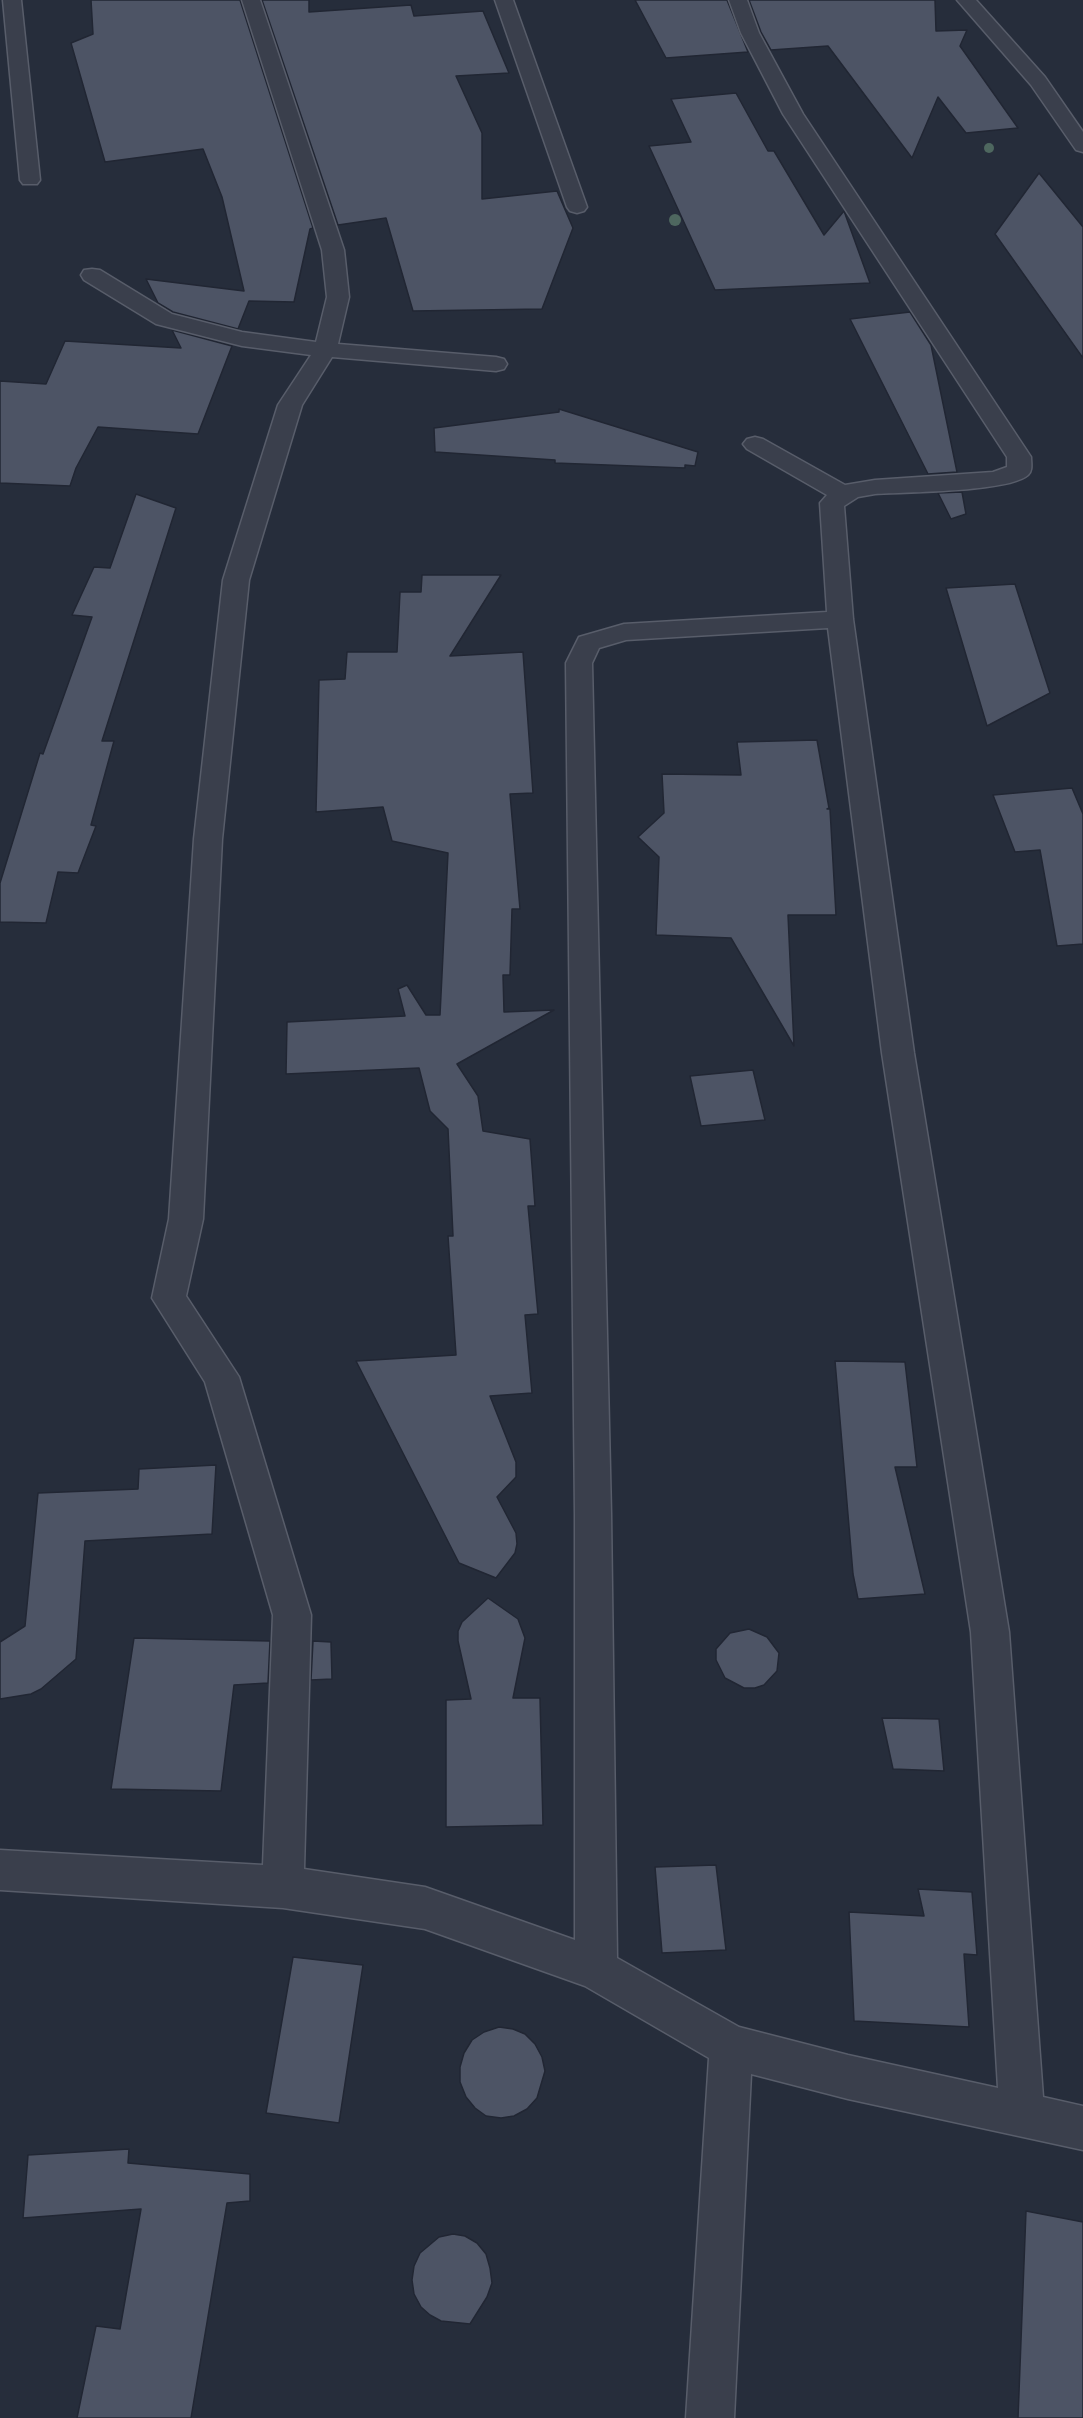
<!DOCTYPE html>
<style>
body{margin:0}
canvas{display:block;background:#262d3b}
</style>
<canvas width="1083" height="2418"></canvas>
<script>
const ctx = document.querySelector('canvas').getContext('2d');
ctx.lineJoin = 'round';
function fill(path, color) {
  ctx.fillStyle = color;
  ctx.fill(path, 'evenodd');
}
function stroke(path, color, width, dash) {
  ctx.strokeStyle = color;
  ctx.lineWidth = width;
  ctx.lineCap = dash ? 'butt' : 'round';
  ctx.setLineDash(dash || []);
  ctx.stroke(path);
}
const building = new Path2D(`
 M91,0H240L313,228L310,229L294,302L249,301L238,329L173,312L158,303L146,279L244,291L222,197L203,149L105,162L71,43L93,34Z
 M262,0H309V12L411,5L414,16L483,11L509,73L456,76L482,133V199L557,191L573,228L542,309L413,311L386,218L338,225Z
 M635,0H727L748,52L666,58Z
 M749,0H935L936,31L967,30L960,46L1018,128L966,133L938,97L912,158L828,46L771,50L761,32Z
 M736,93L768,151H774L824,235L844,211L870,283L715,290L649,146L691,142L671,99Z
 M1039,173L1083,227V358L995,234Z
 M910,312L931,345L957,472L928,474L850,319Z
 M172,330L232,346L198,434L98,427L76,468L70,486L0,483V381L46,384L65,341L181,348Z
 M559,409L698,452L695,466L685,465V468L555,463V460L435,452L434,428L559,412Z
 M962,492L966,514L951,519L938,493Z
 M136,494L176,508L102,741H114L91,825L96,826L78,873L58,872L46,923L0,922V883L40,753L43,754L92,617L72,615L94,567L110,568Z
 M422,575H501L450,656L523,652L533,793L510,794L520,909H512L510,975H503L504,1012L554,1010L457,1064L478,1096L483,1131L530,1139L535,1206H528L538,1314L525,1315L532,1393L490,1396L516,1462V1477L497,1497L516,1533L517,1544L515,1553L496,1578L459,1563L356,1361L456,1355L448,1236H453L448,1129L430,1111L419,1068L286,1074L287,1022L405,1016L398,989L407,985L426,1015H440L448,853L392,841L383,807L316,812L319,680L345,679L347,652H397L400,592H421Z
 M1015,584L1050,693L987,726L946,588Z
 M817,740L829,808L827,809H830L836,915H788L794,1046L731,938L656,935L659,857L638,837L664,813L662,774L741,775L737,742Z
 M1072,788L1083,814V944L1057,946L1040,850L1015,852L993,795Z
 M753,1070L765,1120L701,1126L690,1076Z
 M835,1361L905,1362L917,1467H895L925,1594L858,1599L853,1574Z
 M216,1465L212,1534L85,1541L76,1659L41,1689L31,1694L0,1699V1642L25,1626L38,1493L138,1489L139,1469Z
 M488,1598L518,1619L525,1638L513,1698H540L543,1825L446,1827V1700L471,1699L458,1641V1631L462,1622Z
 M749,1629L767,1637L779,1653L777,1671L764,1685L755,1688H744L725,1678L716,1660V1649L730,1633Z
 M134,1638L270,1641L268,1683L234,1685L221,1791L111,1789Z
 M313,1641L331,1642L332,1679L311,1680Z
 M882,1718L939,1719L944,1771L893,1769Z
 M716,1865L726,1950L662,1953L655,1867Z
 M918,1889L972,1892L977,1955L964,1954L969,2027L854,2021L849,1912L924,1916Z
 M293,1957L363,1965L339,2123L266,2113Z
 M499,2027L513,2029L525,2034L535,2044L542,2057L545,2071L537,2098L527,2109L514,2116L501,2118L486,2116L475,2108L466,2097L460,2082V2067L464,2053L472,2040L484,2032Z
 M129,2149L128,2163L250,2174V2201L227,2203L191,2418H77L96,2326L120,2329L141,2209L23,2218L28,2155Z
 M1026,2211L1083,2222V2418H1018Z
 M453,2234L465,2236L477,2243L486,2254L490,2268L492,2283L487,2297L470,2324L441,2321L430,2315L421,2307L414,2294L412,2280L414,2266L420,2253L439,2237Z`);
const minor = new Path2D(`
 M3,0H21L40,180L37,184H23L20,180Z
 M242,0H260L344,250L349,297L338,344L496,357L504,359L507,364L504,369L496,371L332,357L302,405L249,580L222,839L203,1219L186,1296L239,1377L311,1615L304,1869L425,1887L575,1940V1514L566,663L579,637L624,624L827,612L820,503L827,495L747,449L743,444L747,439L755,437L763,439L845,485L875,480L993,472L1007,467V457L783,114L741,33L729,0H747L759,33L803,114L1031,457C1031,463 1033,471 1028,475C1010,492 904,492 875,494L858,497L844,506L853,619L914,1053L1009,1632L1043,2097L1083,2106V2150L848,2099L751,2074L734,2418H686L709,2058L585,1986L425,1929L283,1908L0,1890V1850L263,1865L273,1615L205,1382L152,1298L169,1219L194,839L223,580L278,405L311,355L242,346L156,324L84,280L81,275L84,270L92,269L100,270L172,314L242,332L316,342L327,297L322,250ZM828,628L882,1053L971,1632L998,2088L848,2055L739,2027L617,1958L611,1514L592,663L599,648L626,640Z
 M495,0H513L587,207L584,211L577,213L570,211L567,207Z
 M957,0H976L1045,77L1083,132V152L1076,150L1031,85Z`);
const trees = [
 [989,148,5],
 [675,220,6]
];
fill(building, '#4d5465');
stroke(building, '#212633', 1.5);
stroke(minor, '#585d6a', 3);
fill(minor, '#3a3f4c');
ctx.fillStyle = '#4e675f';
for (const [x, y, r] of trees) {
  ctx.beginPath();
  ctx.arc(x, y, r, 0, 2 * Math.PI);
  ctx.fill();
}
</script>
